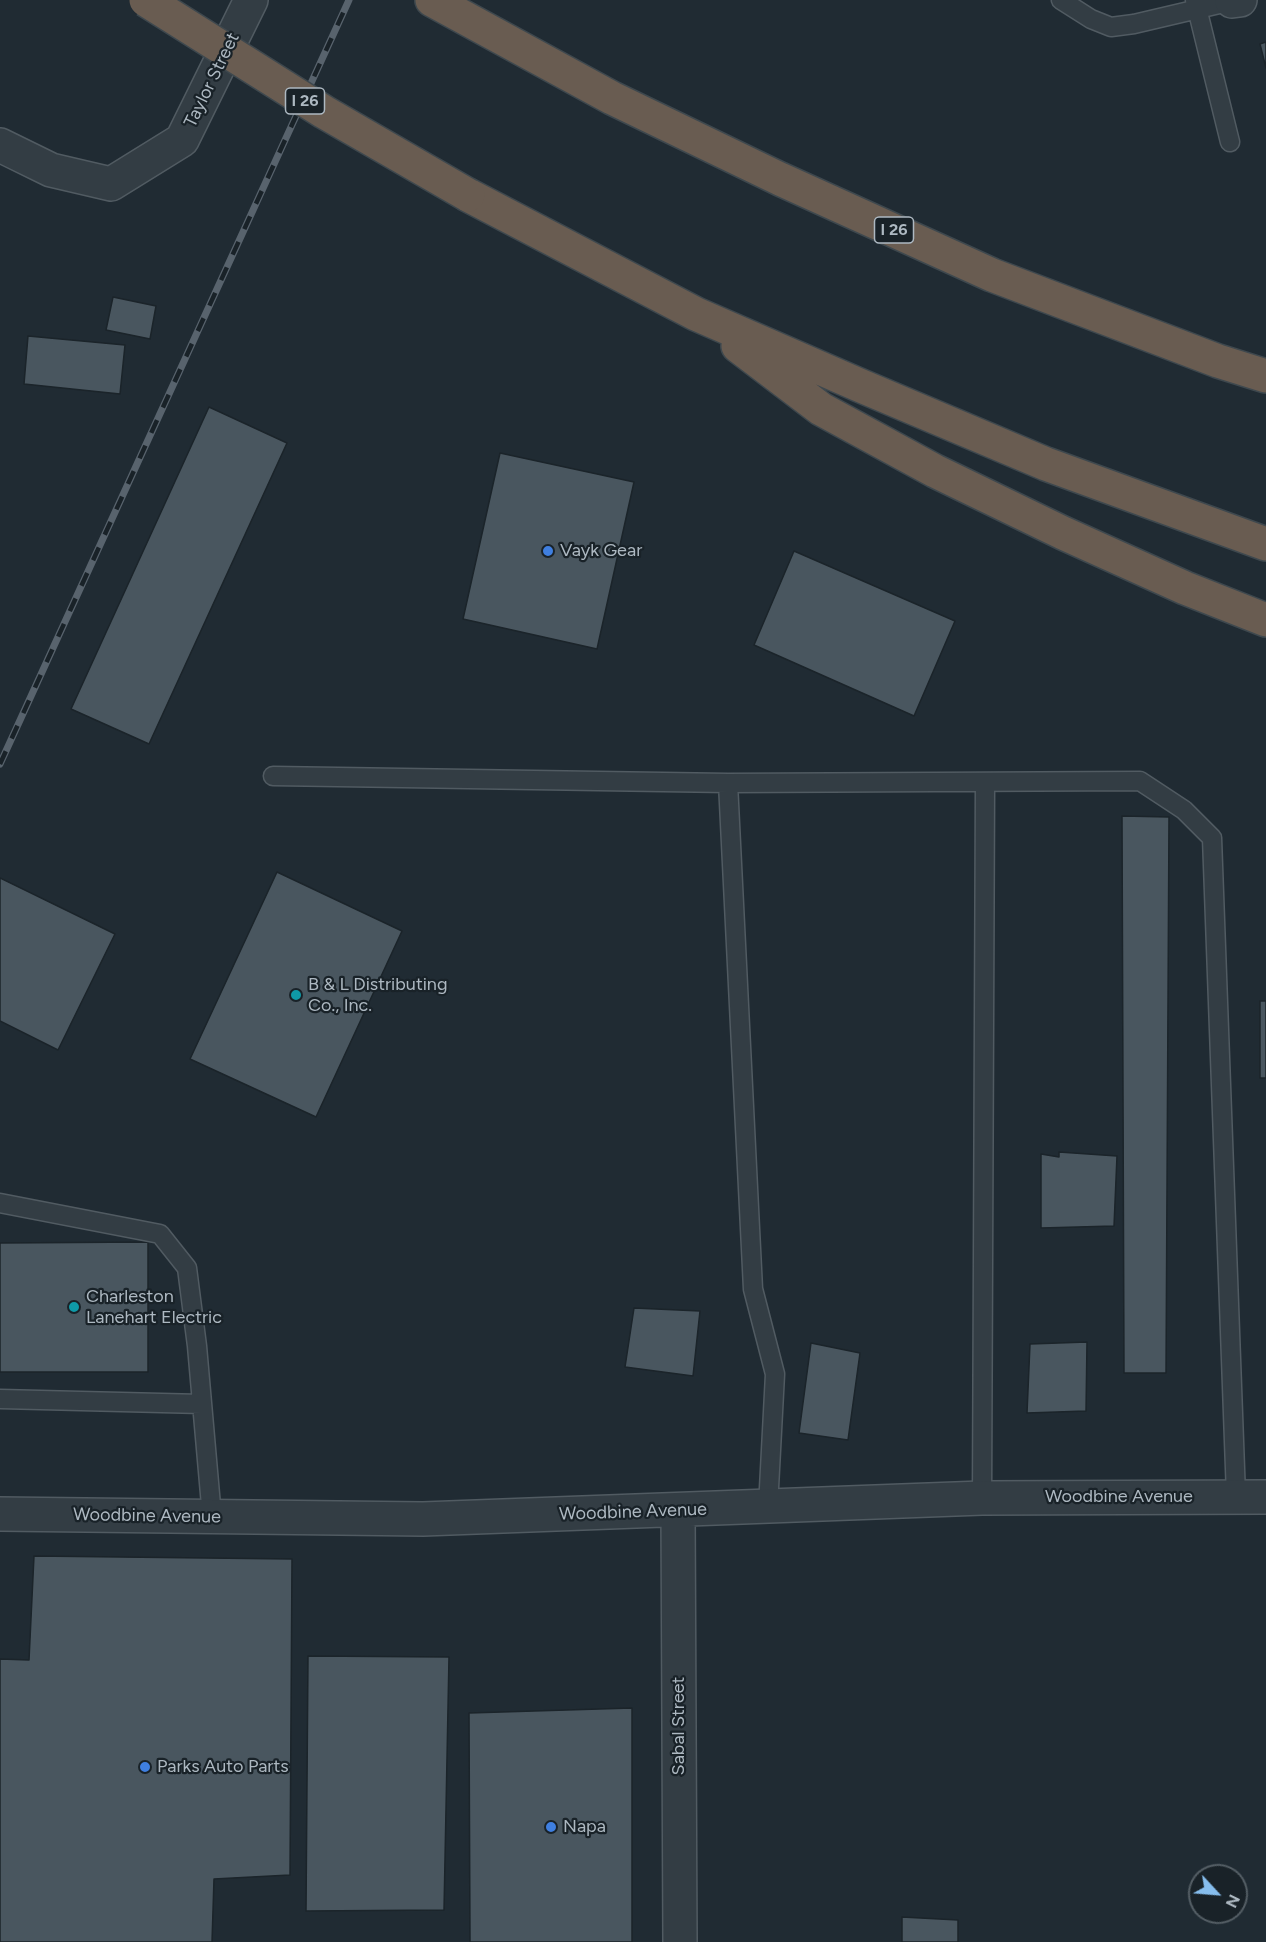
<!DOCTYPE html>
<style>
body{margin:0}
#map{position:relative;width:1266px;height:1942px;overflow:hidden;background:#202b33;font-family:Figtree,sans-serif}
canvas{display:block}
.north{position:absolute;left:1188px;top:1864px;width:60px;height:60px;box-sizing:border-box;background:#192228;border:2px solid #545e65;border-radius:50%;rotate:116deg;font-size:16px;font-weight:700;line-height:24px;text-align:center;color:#adb8c1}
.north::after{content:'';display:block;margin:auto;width:21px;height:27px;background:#86bded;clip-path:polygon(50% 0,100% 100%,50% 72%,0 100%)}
</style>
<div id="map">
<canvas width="1266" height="1942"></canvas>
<div class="north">N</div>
</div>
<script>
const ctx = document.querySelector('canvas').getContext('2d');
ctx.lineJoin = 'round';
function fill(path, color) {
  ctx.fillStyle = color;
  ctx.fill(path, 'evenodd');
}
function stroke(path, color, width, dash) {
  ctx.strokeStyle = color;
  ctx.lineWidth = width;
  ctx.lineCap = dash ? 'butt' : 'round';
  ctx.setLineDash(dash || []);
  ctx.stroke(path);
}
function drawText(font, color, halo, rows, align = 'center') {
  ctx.font = font + ' Figtree,sans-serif';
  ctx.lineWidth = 4.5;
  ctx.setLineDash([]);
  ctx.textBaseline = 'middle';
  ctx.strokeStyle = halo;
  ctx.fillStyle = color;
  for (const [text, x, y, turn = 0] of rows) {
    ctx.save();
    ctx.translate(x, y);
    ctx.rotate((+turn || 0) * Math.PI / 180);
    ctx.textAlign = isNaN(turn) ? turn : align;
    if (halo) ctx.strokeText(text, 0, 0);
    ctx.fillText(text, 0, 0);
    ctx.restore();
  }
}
const building = new Path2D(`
 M1266,42V68L1260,44Z
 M113,297L156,306L150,339L106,330Z
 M28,336L125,345L120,394L24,384Z
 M209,407L287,443L149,744L71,709Z
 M500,453L634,482L597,649L463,619Z
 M794,551L955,621L914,716L754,645Z
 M1122,816L1169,817L1166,1373H1124Z
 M277,872L402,931L316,1117L190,1059Z
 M0,878L115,934L58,1050L0,1021Z
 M1260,1001H1266V1078H1260Z
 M1059,1152L1117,1156L1114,1226L1041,1228V1154L1059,1157Z
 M148,1242V1372H0V1243Z
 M634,1308L700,1311L693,1376L625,1367Z
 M1087,1342L1086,1411L1027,1413L1030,1344Z
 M811,1343L860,1353L848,1440L799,1433Z
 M34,1556L292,1559L290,1875L214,1879L212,1942H0V1659L29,1660Z
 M308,1656L449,1657L444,1910L306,1911Z
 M632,1708V1942H470L469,1713Z
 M902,1917L958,1920V1942H902Z`);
const service = new Path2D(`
 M1061,0L1091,19L1111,27L1134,24L1232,1
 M1195,0L1230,142
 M273,776L728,783L1140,781L1184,810L1212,838L1236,1496
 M728,783L753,1289L775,1374L768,1507
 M0,1203L160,1234L187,1268L197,1346L212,1517
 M0,1399L202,1404
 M982,1498L985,783`);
const minor = new Path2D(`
 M1232,1L1240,0
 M0,145L51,170L111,184L182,140L251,0
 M678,1510L680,1942
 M0,1514L423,1519L982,1498L1266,1497`);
const motorway = new Path2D(`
 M432,0L612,98L780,179L992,275L1218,361L1266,376
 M468,195L696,314L859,385L1046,464L1266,544
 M738,346L821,409L935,471L1063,533L1185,588L1266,620`);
const rail = new Path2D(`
 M0,764L349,0`);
const motorwayBridge = new Path2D(`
 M146,0L324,112L468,195`);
const markers = [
 [548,551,6,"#3f7fe0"],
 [296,995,6,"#0f9aa8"],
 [74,1307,6,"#0f9aa8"],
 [145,1767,6,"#3f7fe0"],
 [551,1827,6,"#3f7fe0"]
];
const shields = [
 [305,101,39],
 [894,230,39]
];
const shieldNames = [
 ["I 26",305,101],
 ["I 26",894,230]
];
const streetNames = [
 ["Taylor Street",212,80,-64],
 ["Woodbine Avenue",1119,1497],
 ["Woodbine Avenue",633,1512,-2],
 ["Woodbine Avenue",147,1516,1],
 ["Sabal Street",679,1726,-90]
];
const poiNames = [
 ["Vayk Gear",560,551],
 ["B & L Distributing",308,985],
 ["Co., Inc.",308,1006],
 ["Charleston",86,1297],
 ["Lanehart Electric",86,1318],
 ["Parks Auto Parts",157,1767],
 ["Napa",563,1827]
];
fill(building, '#49565f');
stroke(building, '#1b242a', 1.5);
stroke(service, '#515b62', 21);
stroke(minor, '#515b62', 36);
stroke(motorway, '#3e484e', 36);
stroke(service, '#333d44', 18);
stroke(minor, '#333d44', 33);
stroke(motorway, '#695c51', 33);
stroke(rail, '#58636d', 7);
stroke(rail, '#192228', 4.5, [14]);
stroke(motorwayBridge, '#3e484e', 36, []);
stroke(motorwayBridge, '#695c51', 33);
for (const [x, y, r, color] of markers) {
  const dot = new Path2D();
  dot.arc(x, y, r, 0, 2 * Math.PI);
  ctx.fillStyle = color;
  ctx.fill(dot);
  stroke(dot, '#192228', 2);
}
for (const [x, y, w] of shields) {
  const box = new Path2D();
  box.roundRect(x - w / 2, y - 13, w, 26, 4.5);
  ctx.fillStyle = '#192228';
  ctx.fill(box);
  stroke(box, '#adb8c1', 1.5);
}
drawText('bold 16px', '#adb8c1', null, shieldNames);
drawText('18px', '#adb8c1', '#192228', streetNames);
drawText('18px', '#adb8c1', '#192228', poiNames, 'left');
</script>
